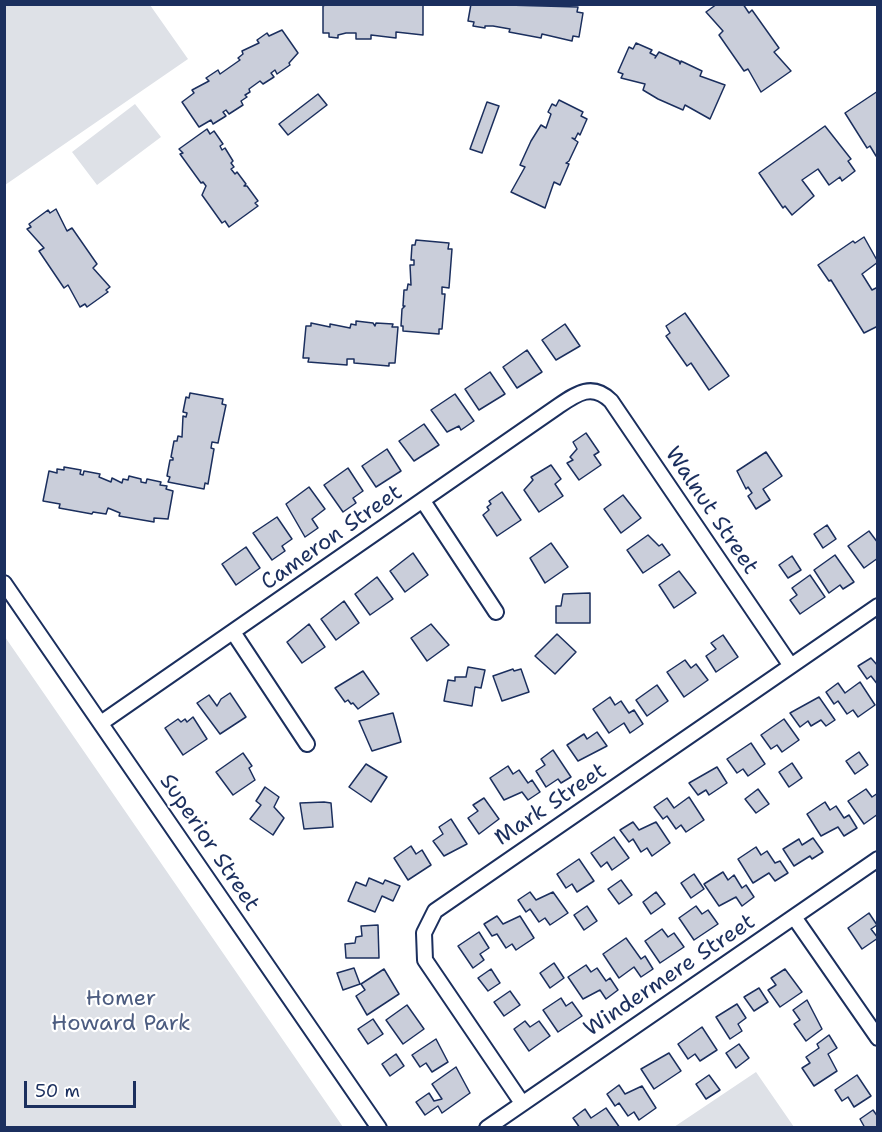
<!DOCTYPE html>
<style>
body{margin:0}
#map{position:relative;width:882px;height:1132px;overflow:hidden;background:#fff;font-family:"Shantell Sans",sans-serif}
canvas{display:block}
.frame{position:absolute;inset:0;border:6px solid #1b2f5e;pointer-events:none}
.scale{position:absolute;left:24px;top:1081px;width:112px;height:27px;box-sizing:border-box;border:3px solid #1b2f5e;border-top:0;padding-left:8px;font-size:18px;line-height:21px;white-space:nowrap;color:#1b2f5e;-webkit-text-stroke:4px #fff;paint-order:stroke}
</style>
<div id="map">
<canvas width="882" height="1132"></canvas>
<div class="frame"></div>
<div class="scale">50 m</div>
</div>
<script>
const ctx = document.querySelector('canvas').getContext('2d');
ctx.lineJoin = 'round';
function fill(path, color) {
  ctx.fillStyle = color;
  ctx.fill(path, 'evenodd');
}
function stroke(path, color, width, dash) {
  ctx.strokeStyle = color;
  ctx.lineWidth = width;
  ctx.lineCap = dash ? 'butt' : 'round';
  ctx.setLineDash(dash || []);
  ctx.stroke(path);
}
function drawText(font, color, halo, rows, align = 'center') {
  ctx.font = font + ' "Shantell Sans",sans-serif';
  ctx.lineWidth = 4.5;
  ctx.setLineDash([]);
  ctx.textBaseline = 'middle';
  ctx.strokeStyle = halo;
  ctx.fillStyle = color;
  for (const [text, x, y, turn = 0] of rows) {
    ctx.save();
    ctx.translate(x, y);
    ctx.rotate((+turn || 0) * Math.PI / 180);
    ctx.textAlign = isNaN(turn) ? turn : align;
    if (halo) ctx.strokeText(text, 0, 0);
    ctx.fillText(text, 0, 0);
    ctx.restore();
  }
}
const green = new Path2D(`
 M5,4L150,5L188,59L5,185Z
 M135,104L161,137L97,185L72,152Z
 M5,637L343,1127H5Z
 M756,1072L794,1127H674Z`);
const building = new Path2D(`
 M327,4H423V35L396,32V38L371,35V39H356V33H346L338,35V38L329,37V33H323V6Z
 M471,4L578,7L577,12L583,13L579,37L573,36L572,41L542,34L541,38L509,32L510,29L493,26H485V28L473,26L474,22L468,21Z
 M717,4H743L749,13L752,10L779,48L774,52L791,71L761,92L748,69L744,71L719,35L723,31L706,12Z
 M282,30L298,53L289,63L290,65L277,74L275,70L271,73L274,77L263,84L260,81L249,89L250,92L245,95L247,97L241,101L243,105L229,114L226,110L223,112L226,116L213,124L211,120L199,127L182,102L194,93L192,90L209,81L206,78L218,70L220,74L240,60L238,58L243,54L242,51L259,43L257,40L267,33L269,36Z
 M636,43L652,50L650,53L656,56L655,58L659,52L679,61L680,64L681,61L702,71L700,76L725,85L710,119L685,105L683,110L658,99L643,90L645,84L621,78L623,74L618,72L629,47L633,49Z
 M878,91V155L876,156L870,146L867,148L845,113Z
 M318,94L327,105L288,135L279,124Z
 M559,100L583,112L581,116L587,119L580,135L578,133L575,139L572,138L578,142L569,161L566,163L569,164L560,185L554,182L545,208L511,192L525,167L520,165L531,141L541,125L546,128L551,114L548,112L552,104L556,106Z
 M487,102L499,106L482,153L470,149Z
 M825,126L851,159L848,161L855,171L842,181L840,177L829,185L818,169L802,180L814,196L792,215L785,206L783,208L759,173Z
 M207,129L210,134L214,131L223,144L220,146L222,150L225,148L233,161L231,163L234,167L231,169L235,174L237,172L246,184L244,186H247L258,201L255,203L258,206L229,227L225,221L222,223L202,195L206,186L203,182L201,183L180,154L183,153L179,149Z
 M56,209L67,231L72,228L97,264L93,268L110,287L106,290L108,292L87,307L85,304L80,307L68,285L64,288L39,251L44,248L27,229L31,227L29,224L48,210L50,213Z
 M864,237L878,262L862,274L872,290L878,287V326L864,333L831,280L829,281L818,265L853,241L855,243Z
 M416,240L449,243L448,249H452L449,288L442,287V294H445L442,329H439V334L403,331V326H401L402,309L405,306H403L404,290H407L408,284L411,285L410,265H414V260H411L412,245H415Z
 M685,313L729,376L709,390L691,363L687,366L666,336L670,333L666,326Z
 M356,321L373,323L375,326L376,323L393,324L392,327H398L395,363H389V366L354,363V359H347V365L308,362L309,358H303L306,326H311V323L330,327V324L350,328L351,324L356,325Z
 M565,324L580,346L556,360L542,340Z
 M527,350L542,372L517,388L503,367Z
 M490,372L505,394L479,410L465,389Z
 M190,393L223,399L222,404L226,405L218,443L212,442L211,448L214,449L208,484L205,483L204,489L168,482L170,477L167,476L170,460H173V458L171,457L174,441H177L178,436L182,437L183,416L186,417L187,413L183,412L186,397L189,398Z
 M455,394L474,421L461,430L459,426L447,432L431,410Z
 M424,424L439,445L414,461L399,441Z
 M586,433L599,452L594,455L601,465L579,480L567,463L573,460L570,457L577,449L573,442Z
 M387,449L401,471L376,487L362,466Z
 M766,452L782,476L763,489L770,500L756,509L748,496L752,493L748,487L746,489L737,471Z
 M551,465L561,479L555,484L563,496L539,512L524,490L533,480L531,477Z
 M64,467L81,470L80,474L83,475L84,471L100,474L99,477L111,482L112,478L122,483L123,479L128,480L129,476L141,479V482L146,483L147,479L161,482L160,485L167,486L166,489L173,491L168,519L154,518V522L119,516L120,513L108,508L106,514L93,512L92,514L59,508L60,504L43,501L49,471L57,473V469L64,470Z
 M348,468L363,491L353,498L356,503L343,512L324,485Z
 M309,487L325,509L312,519L318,528L305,537L286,504Z
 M502,492L521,520L497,536L483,515L489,510L487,507L491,504L489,501Z
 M623,495L641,518L621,533L604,509Z
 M277,517L292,539L282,546L285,551L272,560L253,533Z
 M827,525L836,539L823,548L814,534Z
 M869,531L878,543V558L864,568L848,546Z
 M648,535L659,546L662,544L670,555L643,573L627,550Z
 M551,543L568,567L545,583L530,558Z
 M246,547L260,568L236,585L222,564Z
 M413,553L428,575L405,592L390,571Z
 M835,555L854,582L843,589L840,585L829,593L814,570Z
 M792,556L801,570L788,578L779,565Z
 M679,571L696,593L674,608L659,585Z
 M810,575L825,597L800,614L790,600L797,595L792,588Z
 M377,577L393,599L370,615L355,594Z
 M590,593V623H556V606H561L563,594Z
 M344,601L359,623L336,640L321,619Z
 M309,624L325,647L302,663L287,642Z
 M431,624L449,645L427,661L411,638Z
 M557,634L576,652L555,674L535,656Z
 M723,635L738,657L716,672L706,656L716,649L711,643Z
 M871,658L878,666V685L871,676L867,679L858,666Z
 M685,660L691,668L696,664L708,680L684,697L667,672Z
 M468,667L485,670L481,688L475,687L472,706L444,701L448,680L455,681V677H466Z
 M513,669L514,671L521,669L529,692L502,701L493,676Z
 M363,671L379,694L358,709L353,703L351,704L348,700L345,702L335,688Z
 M860,682L875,705L858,717L853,710L847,714L838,701L834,704L826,692L838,683L845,693Z
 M657,685L668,701L647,716L636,700Z
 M230,693L246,717L220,734L197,703L209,695L217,706L221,699Z
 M610,697L615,705L621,701L629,713L634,710L643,724L630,733L624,723L609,733L593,709Z
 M819,697L835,720L826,726L821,720L811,726L808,721L800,727L790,713Z
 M393,713L401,742L372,751L359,721Z
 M193,717L207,739L183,755L165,728L178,719L181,722L185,719L187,722Z
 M784,719L799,740L782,752L777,745L771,749L761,735Z
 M597,732L607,746L578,761L567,745L584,734L587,739Z
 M751,743L765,764L748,776L743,769L737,773L727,759Z
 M553,750L571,777L561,783L558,779L546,787L536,771L545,765L541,759Z
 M859,752L868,765L855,774L846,761Z
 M243,753L252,766L249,768L255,780L233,795L216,772Z
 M792,763L802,778L789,787L779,772Z
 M366,764L387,777L371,802L349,787Z
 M508,766L513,774L519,770L528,783L532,780L540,792L528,800L522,792L504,800L490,778Z
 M717,767L727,783L709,795L706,790L698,795L689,783Z
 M265,787L279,797L274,807L284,818L273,835L250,819L261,805L256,801Z
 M758,789L769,804L756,813L745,799Z
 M866,789L872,797L878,793V814L864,824L848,801Z
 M689,797L704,820L686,832L681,825L676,829L667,816L663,819L654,807L667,798L674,808Z
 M484,798L499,819L479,834L468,818L478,811L473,805Z
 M324,802L331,803L333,827L304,829L300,803Z
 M825,802L830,810L836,806L844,818L849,815L857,828L844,836L838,827L821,836L807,814Z
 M451,819L467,844L444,856L433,841L443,834L439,827Z
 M633,822L639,830L656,822L670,843L652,856L647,848L641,852L633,839L629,842L620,830Z
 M614,837L629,858L612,870L607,862L601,867L591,853Z
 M813,838L823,852L812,859L810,856L794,866L783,849L799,839L802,845Z
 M411,846L416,854L422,850L431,865L408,880L394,858Z
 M756,847L761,855L767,851L775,863L780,861L788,873L775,881L769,873L753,883L738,859Z
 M579,859L594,881L577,892L572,884L566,888L557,874Z
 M723,872L728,880L734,875L742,888L746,885L754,897L742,906L736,897L719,906L704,884Z
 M694,874L704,889L691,898L681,883Z
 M369,878L383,884L385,880L400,886L393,901L382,896L375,912L348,901L356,882L366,886Z
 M621,880L632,895L619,904L608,889Z
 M530,892L536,900L553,892L568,913L550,925L545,918L539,922L530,909L526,912L518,900Z
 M656,892L665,904L651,914L643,902Z
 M587,906L597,921L584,930L574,915Z
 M696,906L702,914L708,910L718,924L694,940L679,918Z
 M869,913L877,925L871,929L878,938L862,949L848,928Z
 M497,916L503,924L520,916L534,938L516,950L512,944L506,948L497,934L492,936L484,924Z
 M378,925L379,958H346L345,944L355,943L356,937L362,936L361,926Z
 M662,929L668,937L674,933L684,947L660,963L645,941Z
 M479,932L489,948L480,954L484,960L473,968L458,946Z
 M626,938L641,959L645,956L653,969L641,977L634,967L619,978L603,954Z
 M554,963L564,978L550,988L540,973Z
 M586,965L591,972L597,968L606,981L610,978L618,990L606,999L600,990L583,999L568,977Z
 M354,968L360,984L343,990L337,973Z
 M384,969L399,994L367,1015L356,996L365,990L361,984Z
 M491,969L500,983L488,991L478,978Z
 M785,969L802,992L780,1007L768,990L776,985L771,978Z
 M759,988L768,1002L754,1011L744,997Z
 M510,991L520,1005L504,1016L494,1002Z
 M561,998L566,1006L572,1002L582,1016L558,1032L543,1010Z
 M807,1000L822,1029L806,1041L794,1024L800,1020L793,1010Z
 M737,1004L746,1018L738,1024L742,1031L730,1039L716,1017Z
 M407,1005L424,1029L403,1044L386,1020Z
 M373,1019L383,1034L368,1044L358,1029Z
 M525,1021L530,1027L539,1021L550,1036L529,1051L514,1029Z
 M702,1027L717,1050L700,1061L695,1054L688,1059L678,1044Z
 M829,1035L837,1048L828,1054L837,1071L814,1086L802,1068L810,1063L806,1057L819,1048L817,1044Z
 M436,1039L448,1062L432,1072L426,1063L420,1067L412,1055Z
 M739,1044L749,1058L736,1068L726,1053Z
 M669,1053L681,1071L654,1089L641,1069Z
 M396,1054L404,1066L390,1076L382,1064Z
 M456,1067L470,1093L442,1113L438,1106L425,1115L416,1102L429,1093L434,1101L442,1099L432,1084Z
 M709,1075L720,1090L706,1099L696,1084Z
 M857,1075L871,1096L854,1107L848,1097L842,1101L835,1090Z
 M619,1085L625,1094L642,1086L656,1108L639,1120L634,1112L628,1116L619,1103L615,1106L607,1094Z
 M606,1108L620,1128H580L573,1118L585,1109L591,1118Z
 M873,1110L878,1117V1128H865L860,1119Z`);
const minor = new Path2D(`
 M423,501L496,612
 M4,583L379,1128
 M233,632L307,744
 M101,723L557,407C576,394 592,382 611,401L791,666
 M794,917L878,1038
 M522,1103L425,960L424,933L435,911L878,606
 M487,1128L878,859`);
const streetNames = [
 ["Walnut Street",711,511,56],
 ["Cameron Street",332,538,-35],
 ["Mark Street",551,805,-34],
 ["Superior Street",209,843,56],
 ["Windermere Street",670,976,-34]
];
const parkNames = [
 ["Homer",121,999],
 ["Howard Park",121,1024]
];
fill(green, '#dee1e7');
fill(building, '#caceda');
stroke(building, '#1b2f5e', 1.5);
stroke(minor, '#1b2f5e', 18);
stroke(minor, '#fff', 14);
drawText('22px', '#1b2f5e', '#fff', streetNames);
drawText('22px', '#4c5c80', '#fff', parkNames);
</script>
